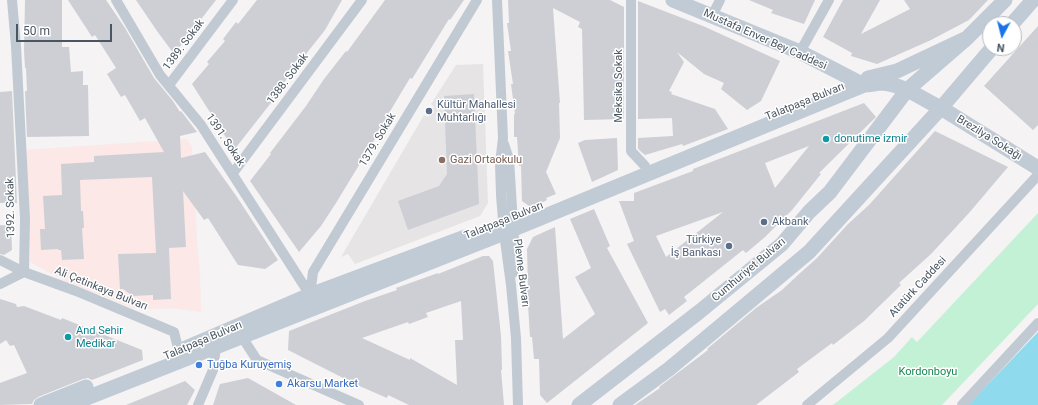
<!DOCTYPE html>
<meta charset="utf-8">
<style>
body{margin:0}
#map{position:relative;width:1038px;height:405px;overflow:hidden;background:#f5f3f3;font-family:Roboto,sans-serif}
canvas{display:block}
.north{position:absolute;left:982px;top:16px;width:40px;height:40px;box-sizing:border-box;background:#fff;border:1px solid #b7bbc0;border-radius:50%;rotate:187deg;font-size:11px;font-weight:700;line-height:16px;text-align:center;color:#4a5661}
.north::after{content:'';display:block;margin:auto;width:14px;height:18px;background:#1a73e8;clip-path:polygon(50% 0,100% 100%,50% 72%,0 100%)}
.scale{position:absolute;left:16px;top:24px;width:96px;height:18px;box-sizing:border-box;border:2px solid #4a5661;border-top:0;padding-left:5px;font-size:12px;line-height:14px;white-space:nowrap;color:#4a5661;-webkit-text-stroke:3px #fff;paint-order:stroke}
</style>
<div id="map">
<canvas width="1038" height="405"></canvas>
<div class="north">N</div>
<div class="scale">50 m</div>
</div>
<script>
const ctx = document.querySelector('canvas').getContext('2d');
ctx.lineJoin = 'round';
function fill(path, color) {
  ctx.fillStyle = color;
  ctx.fill(path, 'evenodd');
}
function stroke(path, color, width, dash) {
  ctx.strokeStyle = color;
  ctx.lineWidth = width;
  ctx.lineCap = dash ? 'butt' : 'round';
  ctx.setLineDash(dash || []);
  ctx.stroke(path);
}
function drawText(font, color, halo, rows, align = 'center') {
  ctx.font = font + ' Roboto,sans-serif';
  ctx.lineWidth = 3;
  ctx.setLineDash([]);
  ctx.textBaseline = 'middle';
  ctx.strokeStyle = halo;
  ctx.fillStyle = color;
  for (const [text, x, y, turn = 0] of rows) {
    ctx.save();
    ctx.translate(x, y);
    ctx.rotate((+turn || 0) * Math.PI / 180);
    ctx.textAlign = isNaN(turn) ? turn : align;
    if (halo) ctx.strokeText(text, 0, 0);
    ctx.fillText(text, 0, 0);
    ctx.restore();
  }
}
const education = new Path2D(`
 M483,64L488,203L480,216L355,264L348,254L341,257L424,115L428,117L434,107L431,104L456,65Z`);
const medical = new Path2D(`
 M187,139L192,147L197,242L200,272L201,312L173,308L152,309L133,308L65,281L30,262V214L23,150Z`);
const green = new Path2D(`
 M1038,213V304L942,405H833L894,357L912,337L917,342Z`);
const water = new Path2D(`
 M1038,332V405H968Z`);
const building = new Path2D(`
 M25,0H62V47H69L71,72L83,71V85H88L89,136L27,137L25,91H27L26,68H25L24,50Z
 M68,0H106L125,28L154,78L173,101L180,112L181,111L197,132L180,136L181,158L205,152L237,197L278,260L265,269L238,265L208,218L204,220L183,191L186,247L169,248L171,299L153,300V295L133,296L123,289H120L118,254L156,253L152,177L80,180L81,211H83L84,228H82L84,259L62,260L61,250H58V249L41,250L40,229H45L43,196L62,195L61,164L94,162V156L164,152L145,118L140,121L125,95L121,97L107,74L116,68L95,35L92,37Z
 M136,0H216L174,54L157,31Z
 M257,0H342L325,30L291,73L273,98L274,99L234,150L192,84L209,64L207,62L225,41L223,39L236,22L238,24Z
 M385,0H464L450,20L449,19L412,79L410,78L386,118L387,119L336,203L321,226L299,252L250,181L271,154L270,153L306,106L324,79L346,51L347,52Z
 M508,0H610L624,7V119L584,120L582,29L578,27L580,22L553,8L560,103H559L560,138L546,172L556,194L546,198L547,200L532,208L522,201L521,166H519L517,137H514V114H515L511,84H513L508,51H511L507,23H509Z
 M749,0H815L804,24L771,13L773,10Z
 M843,0H880L861,34L910,9L904,0H988L969,20L931,40L877,64L851,56L852,53L823,37Z
 M638,1L703,26L780,61L761,101L747,110L721,89L724,83L704,74L677,52L684,62L669,91L672,92L671,94L715,109L728,129L683,146L682,144L645,155L639,150L638,148V138L673,136L672,118L638,119Z
 M1038,26V125L1033,130L984,86Z
 M12,91L17,203H0V92Z
 M474,94L479,204L408,230L398,201L439,186L447,174L444,96Z
 M864,103L876,117L819,173L821,174L792,210L765,237L746,253L743,250L684,297L687,301L669,315L665,309L660,312L627,244L634,241L619,201H634V193L693,171V169L732,154ZM809,146L775,188L765,163ZM723,212L666,257L656,236Z
 M935,131L1008,167L969,213L931,254L899,283L901,285L864,321L833,345L832,343L828,346L797,369L799,372L756,405H635L660,388L659,387L708,350L707,349L756,308L782,290L799,274L817,258L848,224L869,205Z
 M617,138L618,170L592,182L578,143L585,140Z
 M594,209L610,246L607,248L648,323L547,403L540,395L539,359H534L532,337H530L527,289H528L527,249L533,237L555,227L563,339L595,314L575,277L591,268L570,219Z
 M0,225L11,226L12,250L4,255L0,254Z
 M483,256H489L493,261L501,336L502,370H501L504,405H409L388,395L387,398L357,385L288,350L289,331L365,301L397,290L396,288L438,273V274ZM461,301L463,340H455L457,385L410,358V360L362,338L408,322L409,324L428,317L426,313Z
 M0,299L16,304L17,307L24,306L61,320L62,318L142,350L143,360L92,380L88,378L83,379L38,397L34,400L32,404L0,405V383L27,373L14,345L10,346L6,340L0,344Z
 M248,378L296,405H213L220,384Z
 M185,381L195,390L187,405H126Z`);
const street = new Path2D(`
 M116,0L160,75L201,125L310,295
 M497,0L503,138L500,163L501,195L504,233L511,285L516,338L518,405
 M631,0V151L645,166
 M712,16L720,0
 M800,52L829,0
 M169,85L233,0
 M504,144L509,159L515,256L513,273
 M233,173L362,0
 M0,260L24,272L76,291L174,332L179,352
 M0,284L24,272L25,219L16,46L12,0
 M310,295L313,272L477,0
 M242,337L257,360L359,405
 M198,405L213,370L216,347
 M807,405L888,338L1038,175
 M962,405L1038,323`);
const secondary = new Path2D(`
 M673,0L800,52L856,81
 M1012,24L1033,0
 M868,78L897,71L967,38
 M186,348L310,295L465,237
 M41,405L86,387
 M69,405L504,233L864,85C870,85 877,83 883,83C904,85 922,99 941,108L992,48
 M579,405L699,312L782,244L809,212L830,192L907,90L967,38L1005,0
 M620,405L669,369L809,252L941,108L1038,168`);
const markers = [
 [429,111,4,"#5c6f8a"],
 [826,139,4,"#0f9aa8"],
 [442,160,4,"#8d6e63"],
 [764,222,4,"#5c6f8a"],
 [729,246,4,"#5c6f8a"],
 [68,337,4,"#0f9aa8"],
 [199,365,4,"#3f7fe0"],
 [279,384,4,"#3f7fe0"]
];
const streetNames = [
 ["Mustafa Enver Bey Caddesi",765,40,24],
 ["1389. Sokak",184,45,-53],
 ["1388. Sokak",288,79,-53],
 ["Meksika Sokak",619,86,-90],
 ["Talatpaşa Bulvarı",805,102,-22],
 ["Brezilya Sokağı",989,138,32],
 ["1391. Sokak",225,140,56],
 ["1379. Sokak",378,140,-59],
 ["1392. Sokak",11,208,-91],
 ["Talatpaşa Bulvarı",504,221,-22],
 ["Cumhuriyet Bulvarı",749,270,-40],
 ["Plevne Bulvarı",521,273,83],
 ["Atatürk Caddesi",918,287,-47],
 ["Ali Çetinkaya Bulvarı",101,289,22],
 ["Talatpaşa Bulvarı",203,341,-23]
];
const serviceNames = [
 ["Kültür Mahallesi",437,105],
 ["Muhtarlığı",437,118],
 ["Akbank",772,222],
 ["Türkiye",721,240,"right"],
 ["İş Bankası",721,253,"right"]
];
const cultureNames = [
 ["donutime izmir",834,139],
 ["And Sehir",76,331],
 ["Medikar",76,344]
];
const educationNames = [
 ["Gazi Ortaokulu",450,160]
];
const shopNames = [
 ["Tuğba Kuruyemiş",207,365],
 ["Akarsu Market",287,384]
];
const parkNames = [
 ["Kordonboyu",928,372]
];
fill(education, '#e6e4e5');
fill(medical, '#fce8e6');
fill(green, '#c3f1d5');
fill(water, '#90daee');
fill(building, '#cdcfd5');
stroke(street, '#c1cad2', 10);
stroke(secondary, '#c1cbd6', 15);
for (const [x, y, r, color] of markers) {
  const dot = new Path2D();
  dot.arc(x, y, r, 0, 2 * Math.PI);
  ctx.fillStyle = color;
  ctx.fill(dot);
  stroke(dot, '#fff', 1.5);
}
drawText('11px', '#4a5661', '#fff', streetNames);
drawText('11px', '#4e5e75', '#fff', serviceNames, 'left');
drawText('11px', '#0d838f', '#fff', cultureNames, 'left');
drawText('11px', '#785e54', '#fff', educationNames, 'left');
drawText('11px', '#366cbe', '#fff', shopNames, 'left');
drawText('11px', '#17864f', '#fff', parkNames);
</script>
